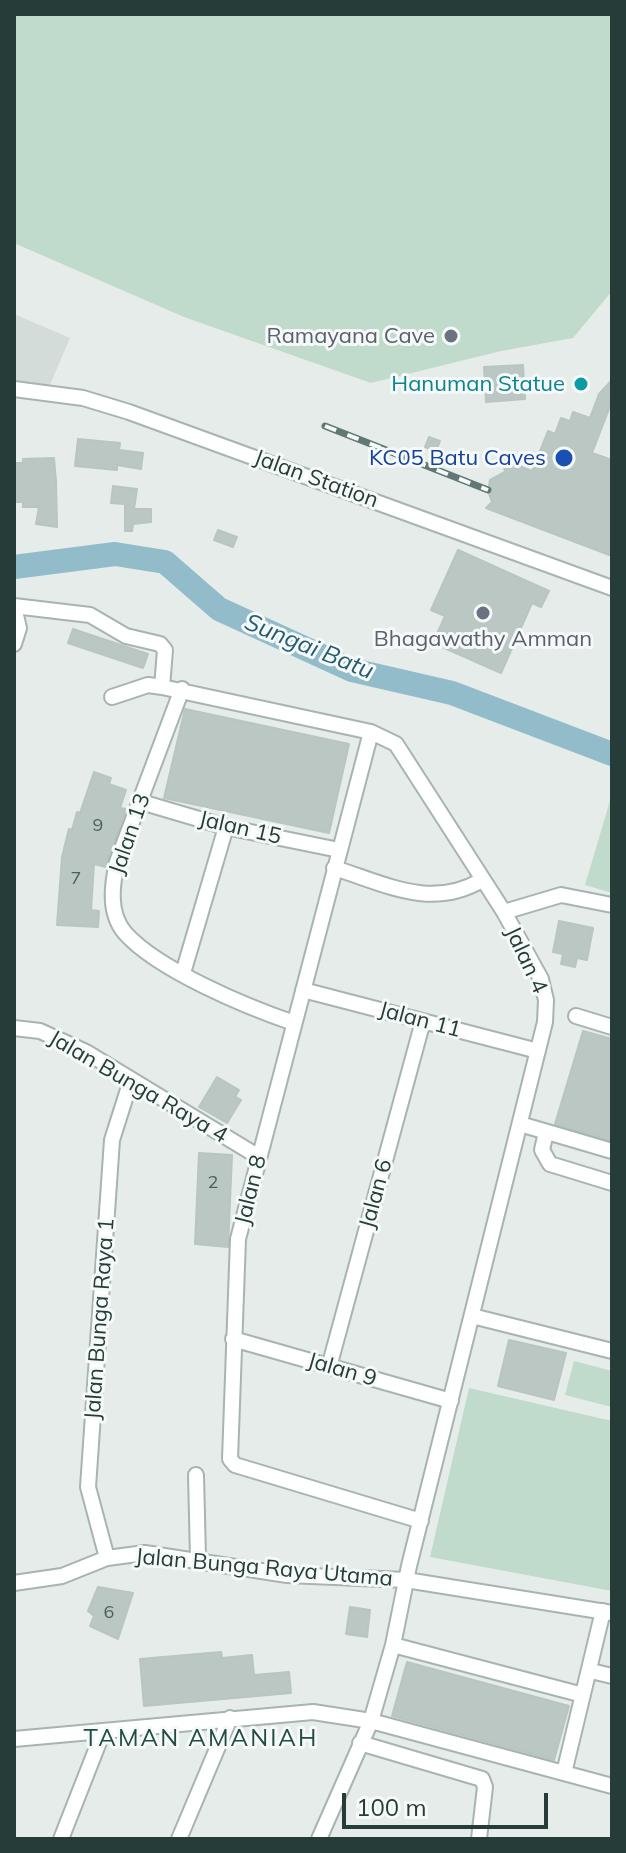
<!DOCTYPE html>
<style>
body{margin:0}
#map{position:relative;width:626px;height:1853px;overflow:hidden;background:#e5ecea;font-family:Mulish,sans-serif}
canvas{display:block}
.frame{position:absolute;inset:0;border:16px solid #263c39;pointer-events:none}
.scale{position:absolute;left:342px;top:1793px;width:206px;height:36px;box-sizing:border-box;border:4px solid #263c39;border-top:0;padding-left:10px;font-size:24px;line-height:28px;white-space:nowrap;color:#263c39;-webkit-text-stroke:6px #f5f9f8;paint-order:stroke}
</style>
<div id="map">
<canvas width="626" height="1853"></canvas>
<div class="frame"></div>
<div class="scale">100 m</div>
</div>
<script>
const ctx = document.querySelector('canvas').getContext('2d');
ctx.lineJoin = 'round';
function fill(path, color) {
  ctx.fillStyle = color;
  ctx.fill(path, 'evenodd');
}
function stroke(path, color, width, dash) {
  ctx.strokeStyle = color;
  ctx.lineWidth = width;
  ctx.lineCap = dash ? 'butt' : 'round';
  ctx.setLineDash(dash || []);
  ctx.stroke(path);
}
function drawText(font, color, halo, rows, align = 'center') {
  ctx.font = font + ' Mulish,sans-serif';
  ctx.lineWidth = 6;
  ctx.setLineDash([]);
  ctx.textBaseline = 'middle';
  ctx.strokeStyle = halo;
  ctx.fillStyle = color;
  for (const [text, x, y, turn = 0] of rows) {
    ctx.save();
    ctx.translate(x, y);
    ctx.rotate((+turn || 0) * Math.PI / 180);
    ctx.textAlign = isNaN(turn) ? turn : align;
    if (halo) ctx.strokeText(text, 0, 0);
    ctx.fillText(text, 0, 0);
    ctx.restore();
  }
}
const built = new Path2D(`
 M14,314L70,338L49,387L14,386Z`);
const green = new Path2D(`
 M14,14H612V291L573,338L501,351L371,383L184,317L14,243Z
 M612,794V893L585,885Z
 M574,1361L612,1371V1407L565,1395Z
 M469,1388L612,1421V1591L430,1557Z`);
const river = new Path2D(`
 M14,567L115,554L165,562L219,609L352,670L452,693L612,754`);
const building = new Path2D(`
 M523,365L525,399L486,402L484,367Z
 M612,380V401L592,453L612,460V556L486,508L492,502L488,491L490,480L505,472L502,459L532,471L548,431L555,434L561,418L570,421L573,412L590,418L599,394Z
 M429,437L440,441L436,451L425,447Z
 M78,439L120,443L119,450L143,453L141,469L117,465V470L75,466Z
 M54,458L56,481L57,527L36,524L39,507H23V502H14V463H23V459Z
 M113,486L137,489L134,509H151V522L133,524L132,531H125V504L111,503Z
 M218,530L237,537L233,547L214,540Z
 M458,550L549,591L541,607L532,603L501,673L433,643L445,616L431,610Z
 M73,629L148,654L143,668L68,643Z
 M185,709L349,744L329,833L164,798Z
 M94,772L111,778L109,784L126,790L120,808L126,809L106,867L94,864L91,910L99,911L98,927L57,925L62,857L69,829L72,830L77,812L80,813Z
 M559,921L593,928L587,960L577,958L575,967L561,964L563,954L553,952Z
 M583,1031L612,1039V1141L555,1124Z
 M217,1077L239,1090L235,1097L241,1100L227,1123L199,1107Z
 M199,1153L232,1155L228,1247L195,1244Z
 M509,1340L566,1353L554,1400L498,1386Z
 M98,1587L133,1593L118,1639L90,1626L94,1616L88,1611Z
 M350,1607L370,1610L367,1637L346,1634Z
 M221,1652L222,1658L252,1655L254,1675L289,1672L291,1693L144,1706L140,1659Z
 M407,1662L569,1706L554,1760L392,1716Z`);
const minor = new Path2D(`
 M14,389L83,398L129,412L612,588
 M14,606L90,615L126,636L160,644L165,650L162,687
 M14,607L19,628L14,644
 M182,689L117,862C112,885 108,913 125,933C158,970 247,1007 294,1023
 M112,697L148,685L162,687L371,732L396,744L504,912L541,979L546,1000L545,1022L409,1566L393,1645L371,1721L319,1839
 M371,732L238,1239L230,1459L235,1465L421,1521
 M141,802L226,827L339,850
 M334,868C386,884 431,910 482,880
 M504,912L561,895L612,905
 M183,973L226,827
 M303,990L538,1051
 M576,1016L612,1027
 M14,1028L40,1031L86,1052L259,1157
 M520,1124L612,1151
 M546,1132L542,1150L550,1164L612,1183
 M472,1316L612,1351
 M233,1339L451,1401
 M329,1367L423,1021
 M196,1475L198,1558
 M107,1558L88,1487L112,1140L131,1080
 M14,1583L62,1576L107,1558L145,1553L287,1575L406,1580L612,1613
 M393,1645L583,1695
 M591,1671L612,1676
 M14,1739L313,1712L371,1721L612,1786
 M360,1743L482,1779L485,1787L479,1839
 M564,1773L603,1611
 M61,1839L103,1732
 M179,1839L230,1718`);
const rail = new Path2D(`
 M325,426L488,490`);
const markers = [
 [451,336,8,"#6b7280"],
 [581,384,8,"#0f9aa8"],
 [564,458,10,"#1a4fb4"],
 [483,613,8,"#6b7280"]
];
const numberNames = [
 ["9",98,826],
 ["7",76,879],
 ["2",213,1183],
 ["6",109,1613]
];
const worshipNames = [
 ["Ramayana Cave",435,336],
 ["Bhagawathy Amman",483,639,"center"]
];
const cultureNames = [
 ["Hanuman Statue",565,384]
];
const transitNames = [
 ["KC05 Batu Caves",546,458]
];
const streetNames = [
 ["Jalan Station",316,479,20],
 ["Jalan 15",240,828,13],
 ["Jalan 13",130,834,-71],
 ["Jalan 4",526,960,65],
 ["Jalan 11",420,1020,15],
 ["Jalan Bunga Raya 4",138,1087,30],
 ["Jalan 8",251,1190,-76],
 ["Jalan 6",376,1194,-75],
 ["Jalan Bunga Raya 1",100,1319,-86],
 ["Jalan 9",342,1370,16],
 ["Jalan Bunga Raya Utama",264,1568,5]
];
const waterNames = [
 ["Sungai Batu",309,647,22]
];
const neighbourhoodNames = [
 ["TAMAN AMANIAH",201,1739]
];
fill(built, '#d3dcd9');
fill(green, '#c0dbcb');
stroke(river, '#93bccb', 24);
fill(building, '#bac7c3');
stroke(building, '#b8c5c1', 2);
stroke(minor, '#a8b4b1', 18);
stroke(minor, '#fff', 14);
stroke(rail, '#617874', 7);
stroke(rail, '#f5f9f8', 4, [12]);
for (const [x, y, r, color] of markers) {
  const dot = new Path2D();
  dot.arc(x, y, r, 0, 2 * Math.PI);
  ctx.fillStyle = color;
  ctx.fill(dot);
  stroke(dot, '#f5f9f8', 3);
}
drawText('18px', '#4b5f5c', null, numberNames);
drawText('22px', '#5b616d', '#f5f9f8', worshipNames, 'right');
drawText('22px', '#0d838f', '#f5f9f8', cultureNames, 'right');
drawText('22px', '#164399', '#f5f9f8', transitNames, 'right');
drawText('22px', '#263c39', '#f5f9f8', streetNames);
drawText('italic 24px', '#265c72', '#f5f9f8', waterNames);
ctx.letterSpacing = '2px';
drawText('24px', '#244c47', '#f5f9f8', neighbourhoodNames);
ctx.letterSpacing = '0px';
</script>
